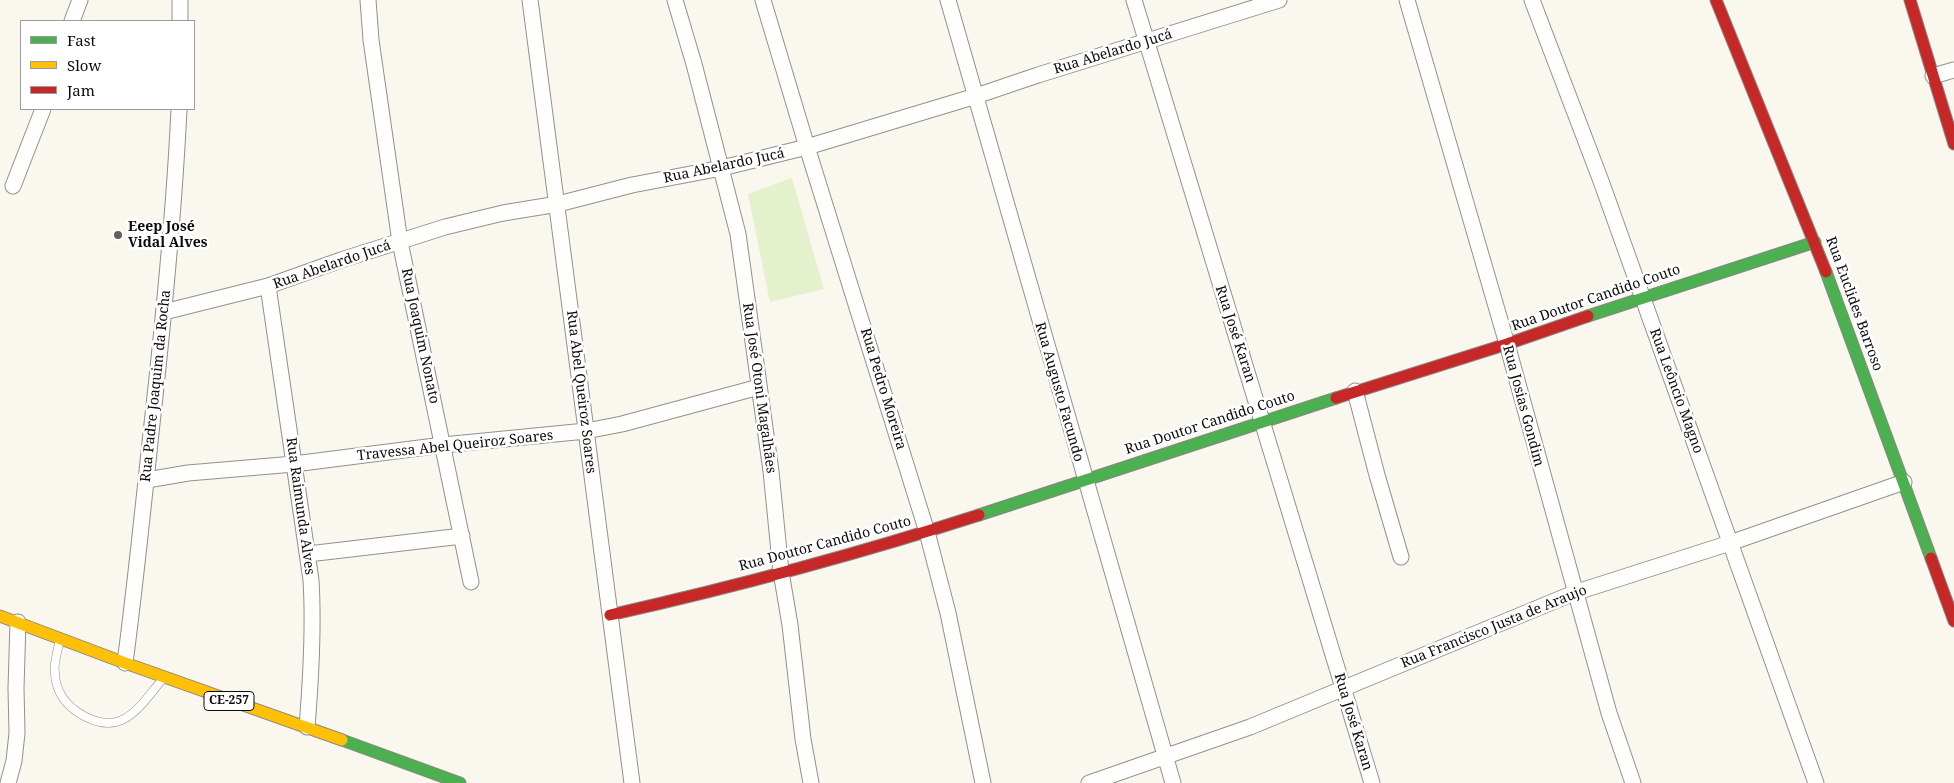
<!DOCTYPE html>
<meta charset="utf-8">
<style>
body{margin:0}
#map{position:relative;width:1954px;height:783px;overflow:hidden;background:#faf7ee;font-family:"Noto Serif",serif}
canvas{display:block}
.legend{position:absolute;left:20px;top:20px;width:175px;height:90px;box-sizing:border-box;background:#fff;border:1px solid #9d9d9d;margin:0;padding:6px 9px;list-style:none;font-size:15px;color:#0b0b0b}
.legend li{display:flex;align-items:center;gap:10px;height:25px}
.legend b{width:25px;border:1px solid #9d9d9d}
</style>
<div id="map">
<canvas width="1954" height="783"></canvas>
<ul class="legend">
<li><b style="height:6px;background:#4caf50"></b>Fast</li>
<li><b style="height:6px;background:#ffc107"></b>Slow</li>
<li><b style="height:6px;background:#c62828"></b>Jam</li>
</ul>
</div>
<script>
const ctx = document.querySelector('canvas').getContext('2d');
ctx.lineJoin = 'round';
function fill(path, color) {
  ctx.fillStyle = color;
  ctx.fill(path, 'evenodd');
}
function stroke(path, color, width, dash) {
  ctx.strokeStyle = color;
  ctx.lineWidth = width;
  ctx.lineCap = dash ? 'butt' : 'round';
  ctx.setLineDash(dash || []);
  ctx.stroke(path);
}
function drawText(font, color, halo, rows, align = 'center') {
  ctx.font = font + ' "Noto Serif",serif';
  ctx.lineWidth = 5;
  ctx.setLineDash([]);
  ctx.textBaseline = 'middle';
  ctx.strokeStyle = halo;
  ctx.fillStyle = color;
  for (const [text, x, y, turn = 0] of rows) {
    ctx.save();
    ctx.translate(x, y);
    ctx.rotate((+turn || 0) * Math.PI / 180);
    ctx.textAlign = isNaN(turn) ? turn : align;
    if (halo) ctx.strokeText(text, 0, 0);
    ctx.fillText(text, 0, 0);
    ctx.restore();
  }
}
const green = new Path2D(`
 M792,178L824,289L770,302L748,194Z`);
const lane = new Path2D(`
 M59,642C58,652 53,664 55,673C55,678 57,686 59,691C69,712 101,731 124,719C139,711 150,694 161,681`);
const street = new Path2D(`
 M180,0V21
 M368,0L371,40L400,242L471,582
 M530,0L632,783
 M675,0L694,64L738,234L771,471L781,572L790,625L803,739L811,783
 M763,0L807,147L927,532L948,613L983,783
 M948,0L1173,783
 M1134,0L1372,783
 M1407,0L1507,344L1609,713L1633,783
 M1532,0L1601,181L1816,783
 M72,21L80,0
 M1933,76L1954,70
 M13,186L43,109
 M268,286L311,580C314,629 311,678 307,727
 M164,312L268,286L341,260L445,227L503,213L558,204L632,185L722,168L807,147L976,96L1038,75L1279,0
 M1355,391L1377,475L1401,557
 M147,480L188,473L294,464L443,445L586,431L622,424L759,387
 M308,554L462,536
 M125,663C135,587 143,510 151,433C163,325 174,218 179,109
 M8,783L14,761L17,733L16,688L18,622
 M1089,783L1250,727L1574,593L1730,543L1904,482`);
const fast = new Path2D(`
 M1826,272L1931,558
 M1588,316L1815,242
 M979,515L1336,398
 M342,740L460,783`);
const slow = new Path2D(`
 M0,616L125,663L342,740`);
const jam = new Path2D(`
 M1716,0L1826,272
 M1910,0L1954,144
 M1336,398L1507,344L1588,316
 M1931,558L1954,621
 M610,615C734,587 858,554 979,515`);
const markers = [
 [118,235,5,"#5f5e5a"]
];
const shields = [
 [229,701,50]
];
const shieldNames = [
 ["CE-257",229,701]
];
const streetNames = [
 ["Rua Abelardo Jucá",1113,52,-17],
 ["Rua Abelardo Jucá",724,166,-12],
 ["Rua Abelardo Jucá",332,265,-19],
 ["Rua Doutor Candido Couto",1596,298,-19],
 ["Rua Euclides Barroso",1854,304,70],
 ["Rua José Karan",1235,334,72],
 ["Rua Joaquim Nonato",420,336,78],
 ["Rua Padre Joaquim da Rocha",156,386,-84],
 ["Rua José Otoni Magalhães",759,388,82],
 ["Rua Pedro Moreira",883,389,73],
 ["Rua Leôncio Magno",1676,391,70],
 ["Rua Abel Queiroz Soares",581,392,83],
 ["Rua Augusto Facundo",1059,392,74],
 ["Rua Josias Gondim",1523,406,75],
 ["Rua Doutor Candido Couto",1210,423,-18],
 ["Travessa Abel Queiroz Soares",455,446,-6],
 ["Rua Raimunda Alves",300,506,82],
 ["Rua Doutor Candido Couto",825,544,-15],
 ["Rua Francisco Justa de Araujo",1494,627,-22],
 ["Rua José Karan",1353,722,73]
];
const poiNames = [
 ["Eeep José",128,227],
 ["Vidal Alves",128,243]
];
fill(green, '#e3f1cc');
stroke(lane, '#93918d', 9);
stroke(street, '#93918d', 17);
stroke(fast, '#898884', 13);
stroke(slow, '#898884', 13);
stroke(jam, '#898884', 13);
stroke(lane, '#fefefc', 8);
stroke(street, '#fefefc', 15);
stroke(fast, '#4caf50', 11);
stroke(slow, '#ffc107', 11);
stroke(jam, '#c62828', 11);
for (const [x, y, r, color] of markers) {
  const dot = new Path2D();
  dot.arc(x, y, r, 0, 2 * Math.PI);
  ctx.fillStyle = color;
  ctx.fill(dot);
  stroke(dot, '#fff', 2);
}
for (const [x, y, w] of shields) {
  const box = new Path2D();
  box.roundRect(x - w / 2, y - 9.5, w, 19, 4);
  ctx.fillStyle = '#fff';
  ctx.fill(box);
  stroke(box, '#0b0b0b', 1);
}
drawText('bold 12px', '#0b0b0b', null, shieldNames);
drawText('14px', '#0b0b0b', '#fff', streetNames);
drawText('bold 14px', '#0b0b0b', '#fff', poiNames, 'left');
</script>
